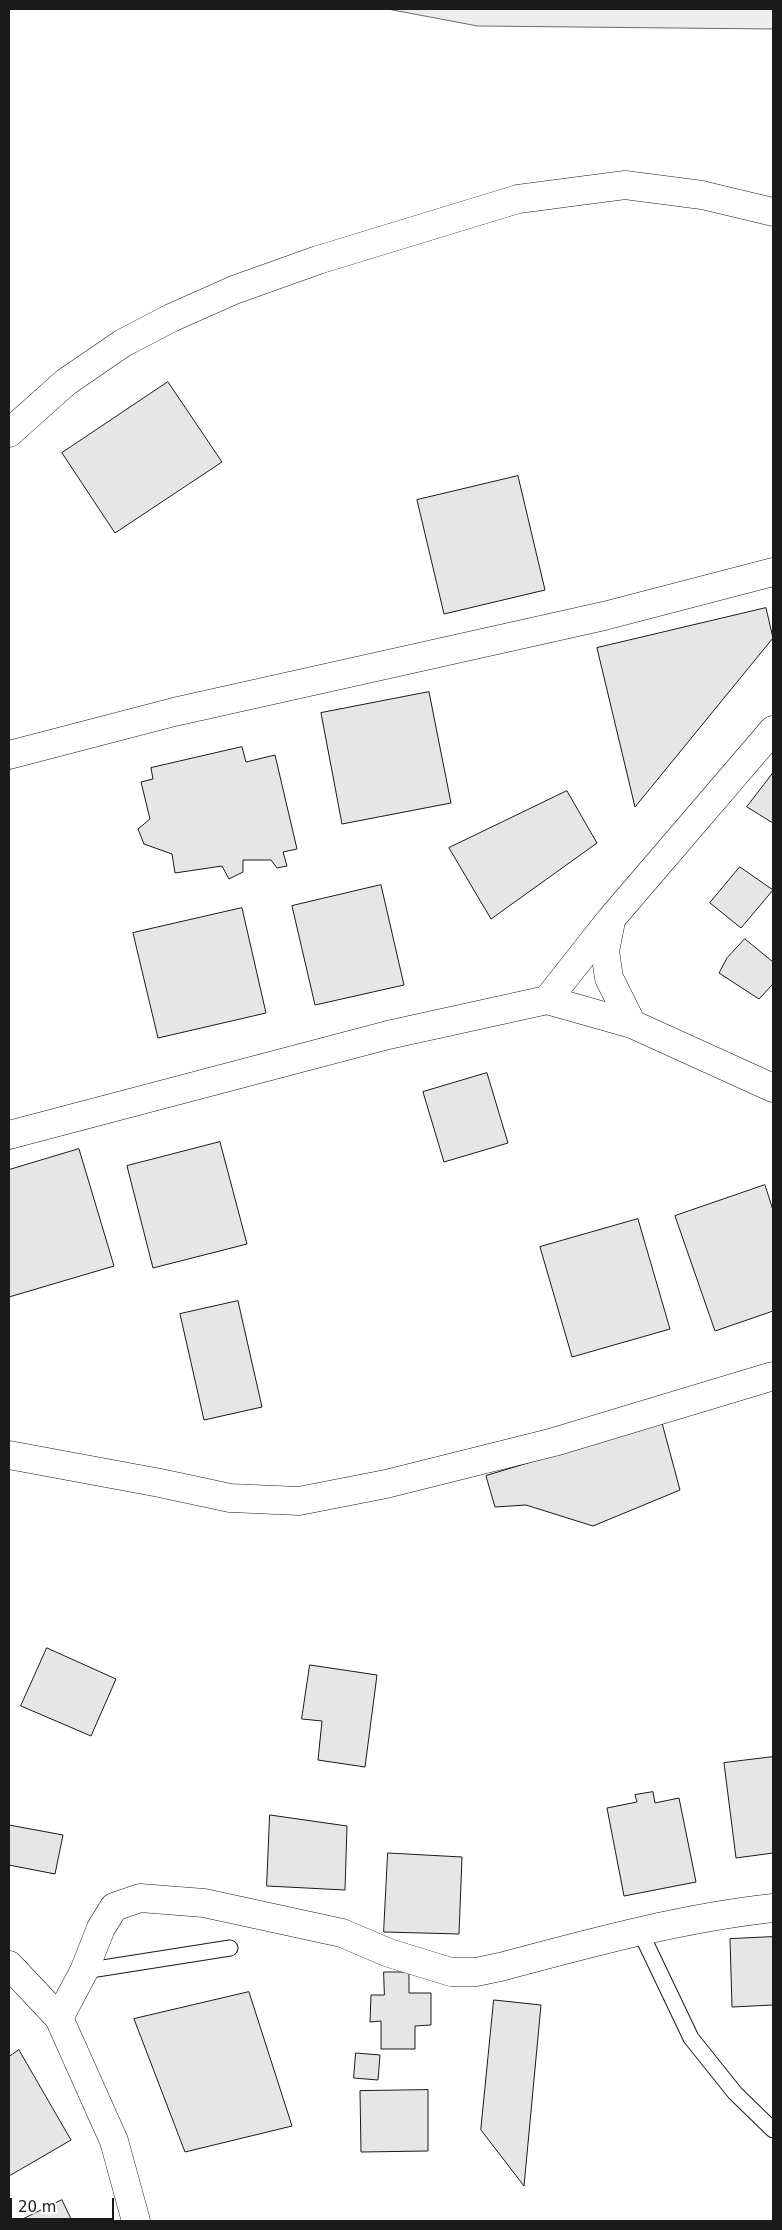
<!DOCTYPE html>
<style>
body{margin:0}
#map{position:relative;width:782px;height:2230px;overflow:hidden;background:#fff;font-family:"DejaVu Sans",sans-serif}
canvas{display:block}
.frame{position:absolute;inset:0;border:10px solid #1a1a1a;pointer-events:none}
.scale{position:absolute;left:10px;top:2198px;width:104px;height:22px;box-sizing:border-box;border:2px solid #1a1a1a;border-top:0;padding-left:6px;font-size:15px;line-height:18px;white-space:nowrap;color:#1a1a1a;-webkit-text-stroke:4px #fff;paint-order:stroke}
</style>
<div id="map">
<canvas width="782" height="2230"></canvas>
<div class="frame"></div>
<div class="scale">20 m</div>
</div>
<script>
const ctx = document.querySelector('canvas').getContext('2d');
ctx.lineJoin = 'round';
function fill(path, color) {
  ctx.fillStyle = color;
  ctx.fill(path, 'evenodd');
}
function stroke(path, color, width, dash) {
  ctx.strokeStyle = color;
  ctx.lineWidth = width;
  ctx.lineCap = dash ? 'butt' : 'round';
  ctx.setLineDash(dash || []);
  ctx.stroke(path);
}
const built = new Path2D(`
 M388,9H773V29L478,26Z`);
const building = new Path2D(`
 M168,382L222,462L115,533L62,453Z
 M518,476L545,590L444,614L417,500Z
 M766,608L773,638L635,807L597,648Z
 M429,692L451,803L342,824L321,713Z
 M242,747L246,762L275,755L297,849L283,852L287,866L277,868L271,860H243V872L229,879L222,866L175,873L172,854L144,844L138,829L150,819L141,782L153,779L151,768Z
 M773,773V823L747,807Z
 M567,791L597,843L491,919L449,848Z
 M740,867L773,890L741,928L710,903Z
 M381,885L404,985L315,1005L292,906Z
 M242,908L266,1013L158,1038L133,933Z
 M745,939L773,962V984L759,999L719,973L727,958Z
 M487,1073L508,1143L444,1162L423,1092Z
 M220,1142L247,1244L153,1268L127,1166Z
 M79,1149L114,1266L9,1297V1170Z
 M765,1185L773,1210V1311L715,1331L675,1216Z
 M638,1219L670,1329L572,1357L540,1247Z
 M238,1301L262,1407L204,1420L180,1314Z
 M662,1423L680,1490L593,1526L526,1505L495,1507L486,1476Z
 M47,1648L116,1679L91,1736L21,1706Z
 M310,1665L377,1675L365,1767L318,1760L322,1721L302,1719Z
 M773,1757V1853L736,1858L724,1763Z
 M653,1792L655,1803L679,1798L696,1882L624,1896L607,1808L637,1802L635,1795Z
 M270,1815L347,1826L345,1890L267,1886Z
 M9,1825L63,1835L55,1874L9,1865Z
 M388,1853L462,1857L459,1934L384,1932Z
 M773,1937V2005L732,2007L730,1939Z
 M384,1972H409V1993H431V2025L415,2026V2049H381V2021L370,2022L371,1995H384Z
 M249,1992L292,2126L185,2152L134,2019Z
 M494,2000L541,2005L524,2186L481,2130Z
 M19,2050L71,2140L9,2176V2057Z
 M356,2053L380,2055L378,2080L354,2078Z
 M428,2090V2151L361,2152L360,2091Z
 M62,2200L72,2221H19Z`);
const lane = new Path2D(`
 M640,1931L691,2038L735,2093L773,2130
 M84,1971L230,1948`);
const street = new Path2D(`
 M9,433L66,382L123,343L171,318L234,290L318,260L518,199L625,185L702,195L773,212
 M9,755L174,712L604,616L773,572
 M611,921L605,951L609,978L632,1024
 M547,1000L611,919L773,730
 M9,1135L388,1035L547,1000L632,1024L773,1088
 M9,1455L160,1483L230,1498L299,1501L386,1484L554,1442L773,1376
 M59,2018L84,1971L101,1928L114,1907L140,1898L204,1903L342,1933L389,1953L451,1972H476L500,1967C590,1943 681,1918 773,1908`);
const secondary = new Path2D(`
 M9,1965L59,2018L114,2141L136,2221`);
fill(built, '#ededed');
stroke(built, '#6a6a6a', 1);
fill(building, '#e6e6e6');
stroke(building, '#1a1a1a', 1);
stroke(lane, '#1a1a1a', 17);
stroke(street, '#1a1a1a', 29);
stroke(secondary, '#1a1a1a', 29);
stroke(lane, '#fff', 15);
stroke(street, '#fff', 28);
stroke(secondary, '#fff', 28);
</script>
